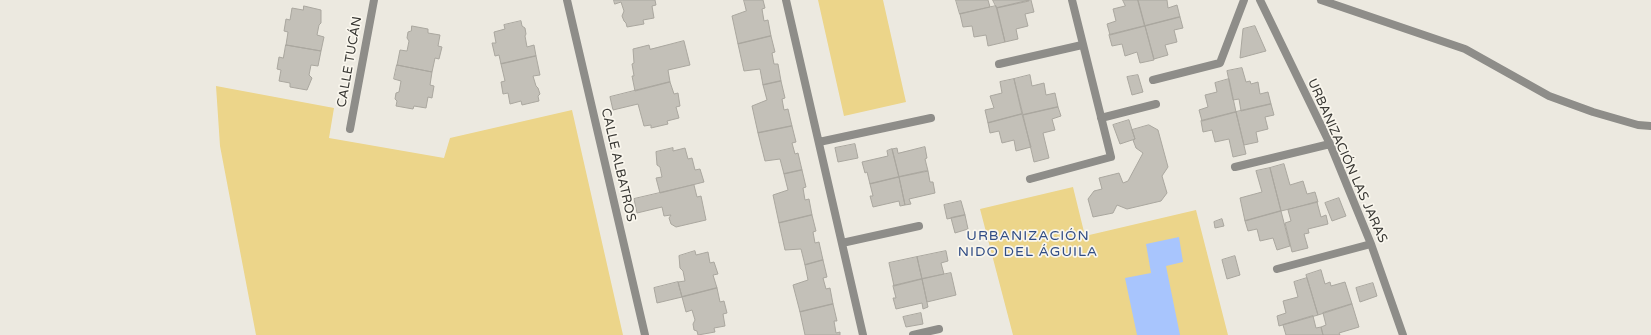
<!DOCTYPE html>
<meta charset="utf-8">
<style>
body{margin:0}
canvas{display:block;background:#ece9e0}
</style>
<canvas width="1651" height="335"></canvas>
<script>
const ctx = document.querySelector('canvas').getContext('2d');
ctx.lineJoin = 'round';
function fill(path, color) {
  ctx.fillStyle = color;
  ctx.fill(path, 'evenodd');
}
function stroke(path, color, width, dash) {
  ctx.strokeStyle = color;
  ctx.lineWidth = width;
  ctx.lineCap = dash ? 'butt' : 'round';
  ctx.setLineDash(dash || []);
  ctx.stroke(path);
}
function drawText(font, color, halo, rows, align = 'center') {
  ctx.font = font + ' "Varela Round",sans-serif';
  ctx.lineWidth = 3.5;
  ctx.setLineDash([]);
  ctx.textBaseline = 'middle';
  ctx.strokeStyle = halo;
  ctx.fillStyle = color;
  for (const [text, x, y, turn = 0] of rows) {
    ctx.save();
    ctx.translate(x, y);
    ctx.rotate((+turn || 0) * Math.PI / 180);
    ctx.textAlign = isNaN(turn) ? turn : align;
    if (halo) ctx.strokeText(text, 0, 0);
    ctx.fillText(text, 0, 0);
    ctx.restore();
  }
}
const green = new Path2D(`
 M818,0H883L906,102L844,116Z
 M216,86L334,108L329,138L444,158L450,138L572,110L623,335H256L220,146Z
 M1073,187L1085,236L1196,210L1228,335H1013L980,209Z`);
const water = new Path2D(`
 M1179,237L1183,262L1166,266L1180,335H1137L1125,278L1151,273L1146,244Z`);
const building = new Path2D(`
 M614,0H655L656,5L652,6L654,18L643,20L644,24L627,27L626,23L624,21L622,16L624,11L621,2L615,4Z
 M744,0H763L765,8L762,9L764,21L768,20L771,36L738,44L732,16L746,11Z
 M956,0H988L990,7L960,14Z
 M993,0H1029V1L997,8Z
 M1031,0L1034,12L1025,14L1028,26L1016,29L1018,39L1005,42L997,8Z
 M1123,0H1138L1145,26L1110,35L1107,24L1116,21L1113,9L1125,6Z
 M1138,0H1167L1168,8L1177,5L1180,17L1145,26Z
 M304,6L321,10V23L319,25L317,35L324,37L321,51L286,45L288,32L284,31L286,19L290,20L292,8L303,10Z
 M996,6L1005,42L988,46L986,35L974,37L972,26L963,27L960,14Z
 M1180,17L1183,28L1174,30L1177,42L1165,45L1168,55L1154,59L1145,26Z
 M521,21L522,26L525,28L526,34L525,36L527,47L534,45L536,56L501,64L499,55L495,56L492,43H496L494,32L505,29L504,25Z
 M412,26L428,29V33L440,35L438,46L442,47L439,59L435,58L432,72L397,65L400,50L407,51L409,41L407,38L408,32L411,31Z
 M1145,26L1154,60L1140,63L1137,52L1125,56L1122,44L1112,46L1109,35Z
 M1255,26L1266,51L1240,58L1243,29Z
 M771,36L775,52L772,53L774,64H778L781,81L763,85L760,69L744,71L738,44Z
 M684,41L690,65L668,70L670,82L635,91L632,76H634L632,64L634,63L633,49L649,45L650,49Z
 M286,45L321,51L318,66L311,65L309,75L312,78L307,90L290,87V83L279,81L281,70L277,69L279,57L283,58Z
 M536,56L540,75L533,76L536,86L538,88L540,94L538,96L539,101L522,105L521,101L510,104L508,93L503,94L501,82L505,81L501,64Z
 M397,65L432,72L430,85L434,86L432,98L428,97L426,108L414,106L413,109L396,106L397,101L395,99L396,93L399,92L401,81L394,79Z
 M1242,68L1246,82L1250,81L1251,84L1258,82L1260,94L1268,92L1271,104L1241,111L1239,99L1233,100L1227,71Z
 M1030,75L1032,86L1044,83L1046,95L1055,93L1058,107L1023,115L1014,79Z
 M1138,75L1143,92L1132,95L1127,77Z
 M1014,79L1022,114L988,123L985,110L994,108L990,96L1002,93L1000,82Z
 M1229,79L1236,112L1202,121L1199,110L1208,107L1205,95L1217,92L1215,83Z
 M781,81L785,98L782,99L784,110L788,109L792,126L758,133L752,106L767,100L763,85Z
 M670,82L674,94L678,93L680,106L676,107L679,118L667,121L668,124L651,128V125L644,126L638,104L613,110L610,97Z
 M1271,104L1274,115L1265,117L1268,129L1256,132L1258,142L1244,145L1236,112Z
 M1058,107L1061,116L1052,119L1055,130L1043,133L1049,158L1034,162L1023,115Z
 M1236,112L1246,154L1233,157L1229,139L1215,142L1212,130L1203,132L1201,121Z
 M1022,114L1031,147L1016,151L1014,140L1002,143L999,131L990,133L988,123Z
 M1129,120L1135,139L1120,144L1113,125Z
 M1149,125L1158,130L1168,167L1162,176L1167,193L1161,201L1127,209L1117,205L1113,213L1093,217L1088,199L1094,191L1102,189L1099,178L1119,173L1123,183L1128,181L1143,153L1136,148L1133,140L1135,139L1132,130Z
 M792,126L796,142L792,143L795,154L798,153L802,170L784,174L780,159L765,161L758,133Z
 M855,144L858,158L838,162L835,148Z
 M925,147L927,158L925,159L928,171L899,177L892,149L897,148L898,153Z
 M673,148V151L685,148L688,159L692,158L695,170L700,169L704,182L660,193L656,178L662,177L660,167L657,165L656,152Z
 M892,149L899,177L870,184L867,172L865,173L862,162L888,156L887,151Z
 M1284,164L1290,185L1303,181L1307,194L1315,192L1318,202L1281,211L1270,168Z
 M1270,168L1281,211L1245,221L1240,198L1262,192L1256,171Z
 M802,170L806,187L803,188L805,200L809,199L812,215L779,223L773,195L788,190L784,174Z
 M925,171H928L930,182H933L935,193L909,199L911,204L905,205L899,177Z
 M899,177L905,205L900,206L899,201L873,207L870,196H873L870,184Z
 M694,185L697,197L701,196L706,220L676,227L671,224L669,218L671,215L664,216L662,207L637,213L634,199Z
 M1339,198L1346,216L1332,221L1325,203Z
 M961,201L965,215L947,219L944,205Z
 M1317,202L1321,217L1326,215L1328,224L1308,229L1309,233L1304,234L1308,248L1292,252L1285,223L1291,221L1288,210Z
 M1281,211L1290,246L1277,250L1273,238L1260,241L1257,229L1248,231L1245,221Z
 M812,215L816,231L813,232L815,243L819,242L823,260L805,265L801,249L785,250L779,223Z
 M965,215L968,229L955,233L951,218Z
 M1222,219L1224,226L1215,228L1214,222Z
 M695,251L696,255L708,252L710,263L714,262L718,274L713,275L717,288L682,297L678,282L685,281L683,271L680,268L679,256Z
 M946,251L948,261L941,263L944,274L922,279L917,257Z
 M1235,256L1240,275L1227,279L1222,260Z
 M917,257L922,279L894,286L889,263Z
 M823,260L827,277L823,278L826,289L830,288L833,304L800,312L793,285L808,280L805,265Z
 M1321,270L1325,284L1330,282L1331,286L1345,282L1352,304L1318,315L1306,275Z
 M951,273L956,295L927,302L922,279Z
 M1307,278L1318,315L1279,326L1277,316L1286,313L1283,301L1298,297L1294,282Z
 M922,279L928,307L923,309L922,303L896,309L893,298H896L893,286Z
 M678,282L682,297L657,303L654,288Z
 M1373,283L1377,296L1360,302L1356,288Z
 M717,288L720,302L724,301L727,313L723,314L725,326L714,328L715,332L698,335L697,331L694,330L693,324L695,320L692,310L686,312L682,297Z
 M833,304L837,321H834L836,333L840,332V335H805L800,312Z
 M1352,304L1359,327L1339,333L1340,335H1323L1321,327L1326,325L1323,313Z
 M921,313L923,324L906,327L903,317Z
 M1313,316L1316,328L1321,327L1323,335H1286L1283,325Z`);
const minor = new Path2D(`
 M567,0L645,335
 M786,0L863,335
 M1260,0L1330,144L1371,244L1403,335
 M1321,0L1465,49L1549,96L1593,112L1638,125L1651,126
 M999,64L1082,45
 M1153,80L1220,63L1244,0
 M1101,118L1156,104
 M350,129L374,0
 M819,142L931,118
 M1235,167L1330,144
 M1030,179L1111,157L1072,0
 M842,243L919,226
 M1277,269L1371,244
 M913,335L939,329`);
const streetNames = [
 ["CALLE TUCÁN",350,62,-80],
 ["URBANIZACIÓN LAS JARAS",1347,161,66],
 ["CALLE ALBATROS",618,165,77]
];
const neighbourhoodNames = [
 ["URBANIZACIÓN",1028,236],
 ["NIDO DEL ÁGUILA",1028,252]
];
fill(green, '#ecd58a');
fill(water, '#a8c5fd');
fill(building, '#c3c0b8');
stroke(building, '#aaa79f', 1);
stroke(minor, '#8e8d89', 8);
drawText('13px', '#393834', '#f9f6ed', streetNames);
ctx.letterSpacing = '1px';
drawText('14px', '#314d85', '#f9f6ed', neighbourhoodNames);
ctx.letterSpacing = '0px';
</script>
